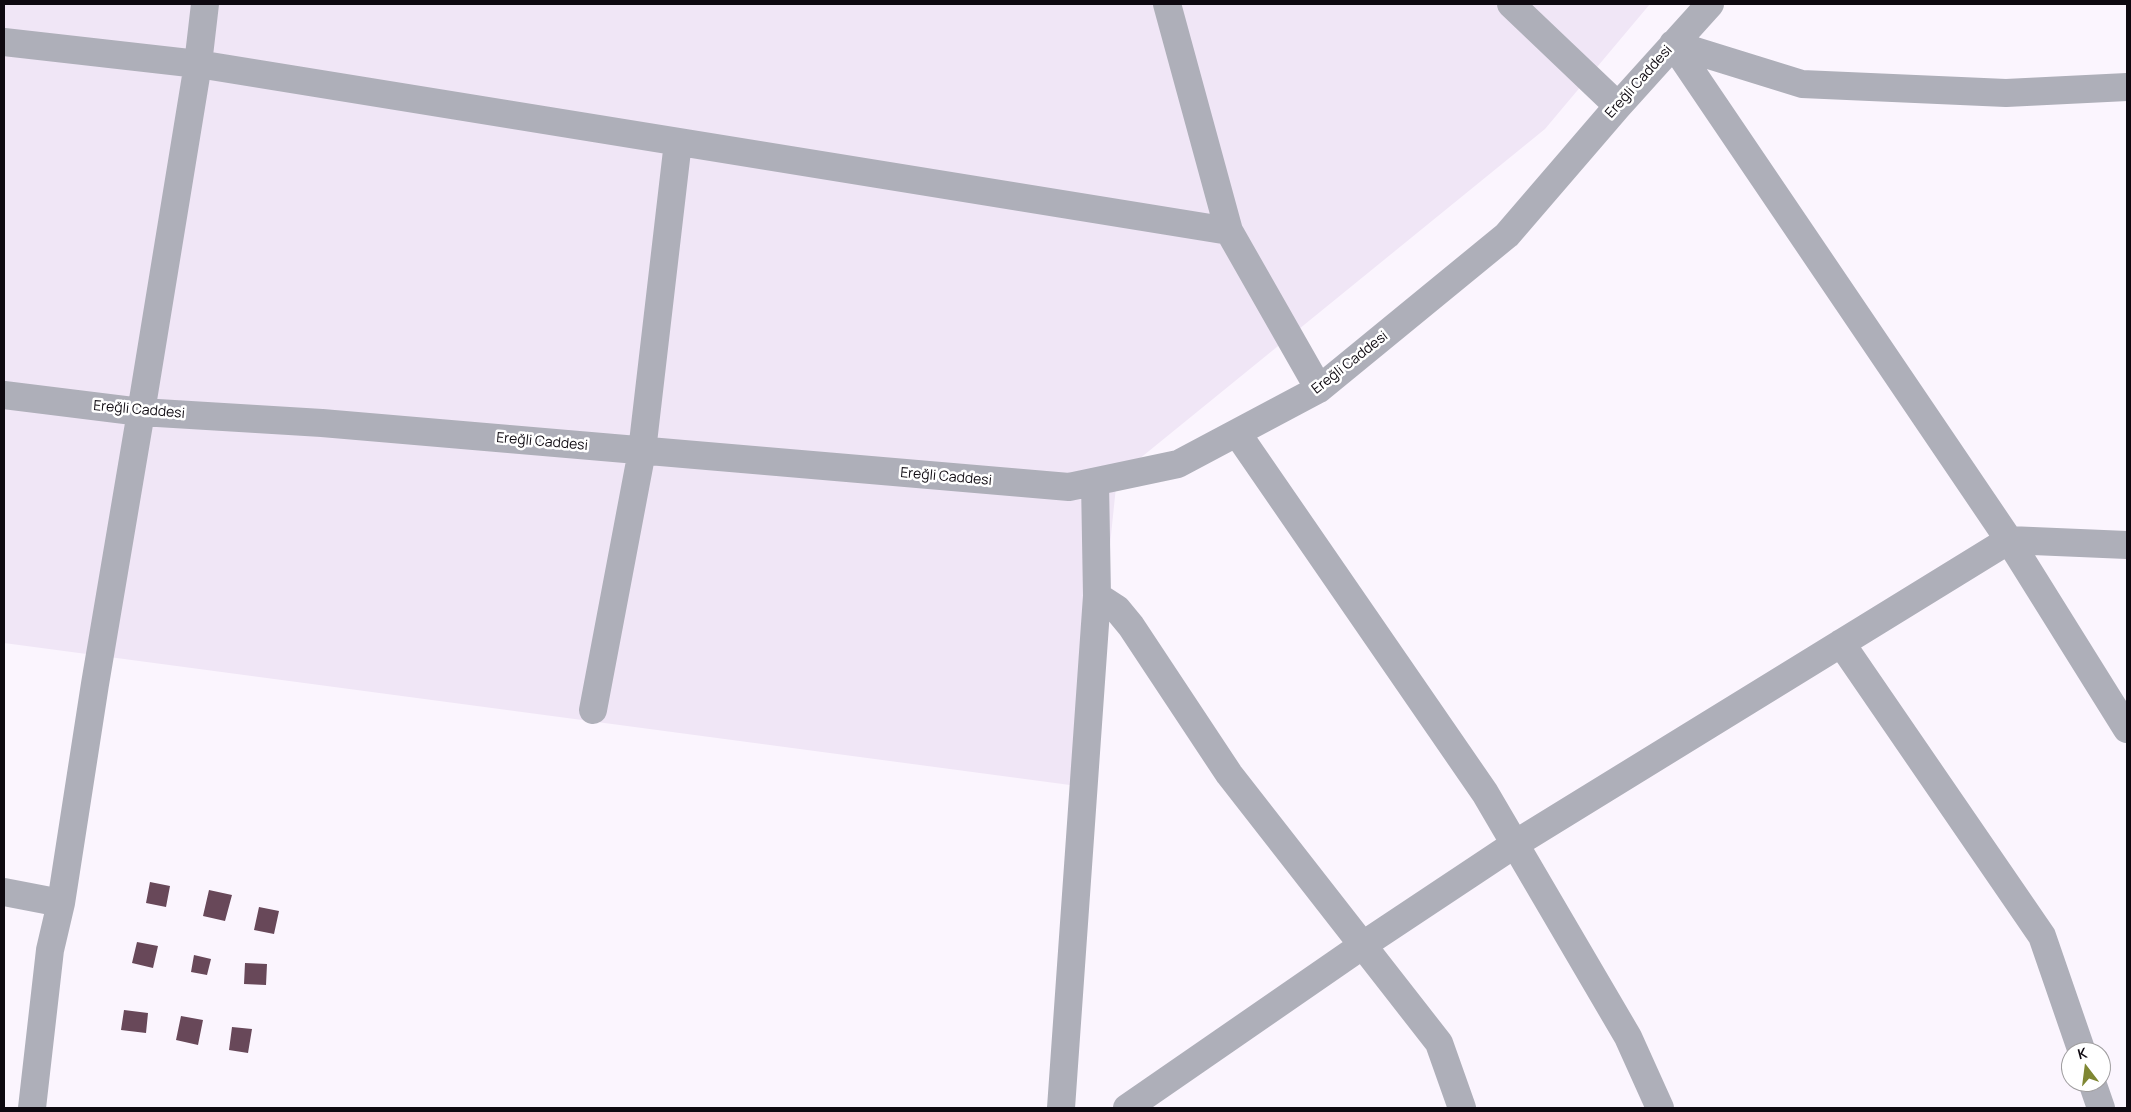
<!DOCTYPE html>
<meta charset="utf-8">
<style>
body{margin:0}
#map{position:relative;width:2131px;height:1112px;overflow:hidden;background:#fbf5fe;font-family:Manrope,sans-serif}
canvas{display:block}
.frame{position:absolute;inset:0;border:5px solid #0e0910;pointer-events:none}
.north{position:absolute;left:2061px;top:1042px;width:50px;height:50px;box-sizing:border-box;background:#fff;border:1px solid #9f9d9f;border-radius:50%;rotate:345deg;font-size:14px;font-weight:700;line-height:20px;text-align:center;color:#0e0910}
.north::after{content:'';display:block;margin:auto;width:18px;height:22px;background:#7f8733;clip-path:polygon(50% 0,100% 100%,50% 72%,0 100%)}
</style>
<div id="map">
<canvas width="2131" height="1112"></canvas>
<div class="frame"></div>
<div class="north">K</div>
</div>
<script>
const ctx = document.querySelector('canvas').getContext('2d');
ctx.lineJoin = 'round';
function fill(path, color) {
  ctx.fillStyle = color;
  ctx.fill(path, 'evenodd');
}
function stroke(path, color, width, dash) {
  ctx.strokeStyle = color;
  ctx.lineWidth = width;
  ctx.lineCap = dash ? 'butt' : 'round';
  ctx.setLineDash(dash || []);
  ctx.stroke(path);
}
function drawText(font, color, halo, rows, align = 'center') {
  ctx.font = font + ' Manrope,sans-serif';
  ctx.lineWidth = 5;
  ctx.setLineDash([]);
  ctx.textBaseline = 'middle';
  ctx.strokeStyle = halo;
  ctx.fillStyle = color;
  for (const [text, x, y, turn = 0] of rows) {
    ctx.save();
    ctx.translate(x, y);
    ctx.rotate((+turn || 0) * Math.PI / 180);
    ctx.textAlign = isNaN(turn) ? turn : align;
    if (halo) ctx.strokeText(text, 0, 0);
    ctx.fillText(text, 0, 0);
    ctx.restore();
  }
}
const built = new Path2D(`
 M4,4H1650L1545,129L1117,477L1085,787L4,643Z`);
const building = new Path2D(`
 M150,882L170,886L166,907L146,903Z
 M209,890L232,895L225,921L203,916Z
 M259,907L279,911L274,934L254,930Z
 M137,942L158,946L153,968L132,963Z
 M194,955L211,959L207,975L191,972Z
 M245,963L267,964L266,985L244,984Z
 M124,1010L148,1013L146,1033L121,1030Z
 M181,1016L203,1020L198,1045L176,1040Z
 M232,1027L252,1029L248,1053L229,1050Z`);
const minor = new Path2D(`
 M1167,4L1229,231L1319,389
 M1511,4L1618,106
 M4,42L198,64L1229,231
 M1673,44L2009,540L2127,729
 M1673,44L1802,84L2006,93L2127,87
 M4,395L141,412L322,423L1069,487L1178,464L1319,389L1507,235L1618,106L1710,4
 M1237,433L1485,793L1628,1037L1660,1108
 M1097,596L1117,609L1131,626L1229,774L1439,1043L1462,1108
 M1841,643L2042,936L2082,1052
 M593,710L642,451L678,142
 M4,892L61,903
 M2092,1082L2101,1108
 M32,1108L50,950L61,903L95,684L141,412L198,64L205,4
 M1061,1108L1097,596L1095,482
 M1127,1108L1363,945L1515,844L2009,540L2127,545`);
const streetNames = [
 ["Ereğli Caddesi",1639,82,-48],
 ["Ereğli Caddesi",1350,363,-38],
 ["Ereğli Caddesi",139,410,5],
 ["Ereğli Caddesi",542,442,5],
 ["Ereğli Caddesi",946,477,5]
];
fill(built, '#f0e6f6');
fill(building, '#684859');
stroke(minor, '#aeafb9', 28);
drawText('14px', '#0e0910', '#fff', streetNames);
</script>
